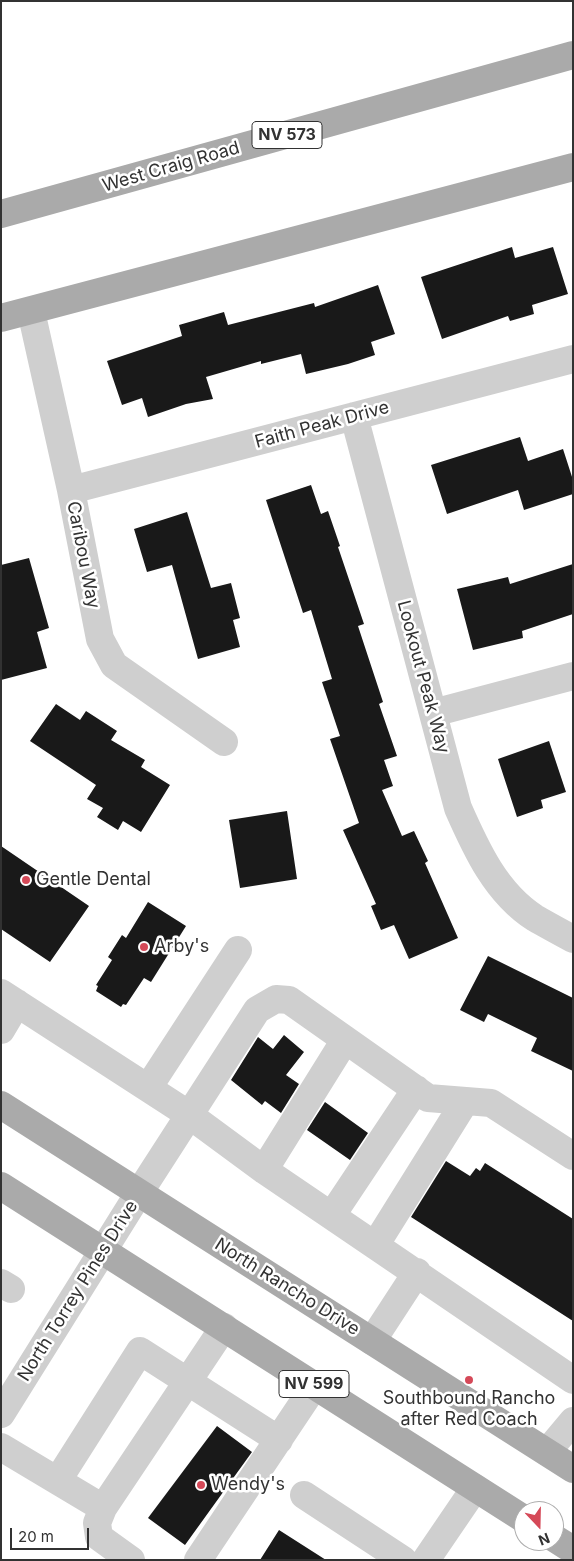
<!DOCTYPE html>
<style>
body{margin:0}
#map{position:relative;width:574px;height:1561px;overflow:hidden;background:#fff;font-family:Inter,sans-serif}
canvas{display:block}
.frame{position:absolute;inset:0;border:2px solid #323232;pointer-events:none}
.north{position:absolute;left:514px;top:1501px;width:50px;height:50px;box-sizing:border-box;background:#fff;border:1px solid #adadad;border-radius:50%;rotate:159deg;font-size:14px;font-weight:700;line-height:20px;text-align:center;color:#323232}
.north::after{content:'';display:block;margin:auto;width:18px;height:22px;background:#d54958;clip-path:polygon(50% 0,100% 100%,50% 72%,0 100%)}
.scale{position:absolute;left:10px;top:1528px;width:79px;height:22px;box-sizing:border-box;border:2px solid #323232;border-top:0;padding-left:6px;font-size:15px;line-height:18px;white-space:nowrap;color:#323232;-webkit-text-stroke:4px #fff;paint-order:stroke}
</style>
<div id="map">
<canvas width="574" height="1561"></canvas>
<div class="frame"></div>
<div class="north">N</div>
<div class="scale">20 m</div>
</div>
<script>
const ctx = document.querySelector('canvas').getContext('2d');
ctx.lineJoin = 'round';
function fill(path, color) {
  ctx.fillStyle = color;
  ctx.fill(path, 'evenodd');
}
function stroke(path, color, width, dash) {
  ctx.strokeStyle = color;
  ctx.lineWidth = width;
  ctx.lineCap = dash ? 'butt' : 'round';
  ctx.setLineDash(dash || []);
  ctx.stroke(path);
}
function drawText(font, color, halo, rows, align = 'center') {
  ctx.font = font + ' Inter,sans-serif';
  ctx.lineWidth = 5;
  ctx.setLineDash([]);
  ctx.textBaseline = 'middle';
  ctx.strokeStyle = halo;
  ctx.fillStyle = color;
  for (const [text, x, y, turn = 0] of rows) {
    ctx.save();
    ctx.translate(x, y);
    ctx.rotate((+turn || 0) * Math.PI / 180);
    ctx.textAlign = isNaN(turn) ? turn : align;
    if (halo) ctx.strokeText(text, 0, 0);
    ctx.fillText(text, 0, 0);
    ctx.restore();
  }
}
const building = new Path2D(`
 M512,247L515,258L553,247L568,294L532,305L534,314L510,321L508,316L442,339L421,277Z
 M378,285L395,334L371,342L375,355L348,364L306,374L301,354L261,364V361L206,377L213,399L186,404L148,417L142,398L122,405L107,361L182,336L179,325L224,312L228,325L314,303L315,307Z
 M520,437L528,461L563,449L573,480V494L524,510L518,490L447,514L431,465Z
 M311,485L321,514L328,511L340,546L338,547L364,624L358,626L383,702L379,704L397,756L384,760L393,786L382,790L402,836L414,831L428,861L425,863L458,938L409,959L394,925L381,930L371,906L376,904L343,830L359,823L330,739L340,736L322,682L332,679L311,610L303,613L266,500Z
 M187,512L211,588L231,583L240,618L233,620L240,647L198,659L172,565L147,572L134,529Z
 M29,558L49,628L37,632L47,668L1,680V565Z
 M573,564V614L522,631L523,638L473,650L457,589L508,577L510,584Z
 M56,704L80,720L86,711L117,731L111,740L145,760L141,767L170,785L141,832L123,821L118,830L97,817L103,808L87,799L96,785L30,741Z
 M549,741L566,792L541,800L543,808L517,817L498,759Z
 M287,811L297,879L240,888L229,820Z
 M1,846L89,906L50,962L1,929Z
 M148,902L186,926L151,982L144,978L126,1005L123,1004L121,1007L96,991L98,986L96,985L112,960L108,957L122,935L126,938Z
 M488,956L573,998V1071L531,1051L537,1038L488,1014L484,1022L460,1010Z
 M284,1035L304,1052L286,1075L299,1084L281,1113L265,1101L262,1105L231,1080L258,1037L273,1049Z
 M325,1102L368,1133L350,1160L307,1130Z
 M446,1161L470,1176L476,1168L480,1171L485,1163L573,1219V1321L411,1217Z
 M217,1426L252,1452L185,1545L148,1518Z
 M279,1530L326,1560H260Z`);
const minor = new Path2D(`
 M31,311L71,490L100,639L114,665L224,742
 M354,416L458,808C476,849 496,893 535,918C547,925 560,932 573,939
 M71,490L573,359
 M433,713L573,676
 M1,993L188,1114L264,1170L573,1380
 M1,1030L17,1003
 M148,1088L238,950
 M264,1170L345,1040
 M332,1215L416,1089
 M376,1244L464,1103
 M1,1283L11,1289
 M372,1341L417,1272
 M1,1414L139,1193L257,1010L276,999L289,1000L428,1098L491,1103L573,1156
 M1,1447L103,1508L224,1327
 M547,1452L573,1421
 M58,1480L140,1351L279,1440
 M304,1495L403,1560
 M103,1508L97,1523L99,1537L131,1560
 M198,1560L315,1385
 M426,1560L475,1488`);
const major = new Path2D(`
 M1,214L573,55
 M1,318L573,167
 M1,1105L573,1469
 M1,1186L524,1519
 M554,1538L573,1550`);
const markers = [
 [26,880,5,"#d54958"],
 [144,947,5,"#d54958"],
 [469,1380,5,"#d54958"],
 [201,1485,5,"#d54958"]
];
const shields = [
 [287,135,70],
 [314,1384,70]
];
const shieldNames = [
 ["NV 573",287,135],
 ["NV 599",314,1384]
];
const streetNames = [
 ["West Craig Road",171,167,-16],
 ["Faith Peak Drive",322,425,-15],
 ["Caribou Way",83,555,79],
 ["Lookout Peak Way",423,677,75],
 ["North Rancho Drive",287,1287,32],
 ["North Torrey Pines Drive",78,1291,-58]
];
const poiNames = [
 ["Gentle Dental",36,880],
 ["Arby's",154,947],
 ["Southbound Rancho",469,1399,"center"],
 ["after Red Coach",469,1420,"center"],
 ["Wendy's",211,1485]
];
fill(building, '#191919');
stroke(minor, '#cfcfcf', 28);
stroke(major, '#aaa', 28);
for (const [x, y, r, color] of markers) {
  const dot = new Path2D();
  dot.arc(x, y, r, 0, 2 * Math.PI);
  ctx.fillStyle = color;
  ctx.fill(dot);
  stroke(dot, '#fff', 2);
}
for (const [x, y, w] of shields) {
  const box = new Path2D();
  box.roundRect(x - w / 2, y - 13.5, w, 27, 4);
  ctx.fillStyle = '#fff';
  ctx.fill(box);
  stroke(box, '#323232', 1);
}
drawText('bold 16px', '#323232', null, shieldNames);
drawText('18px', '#323232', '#fff', streetNames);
drawText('18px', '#323232', '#fff', poiNames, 'left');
</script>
